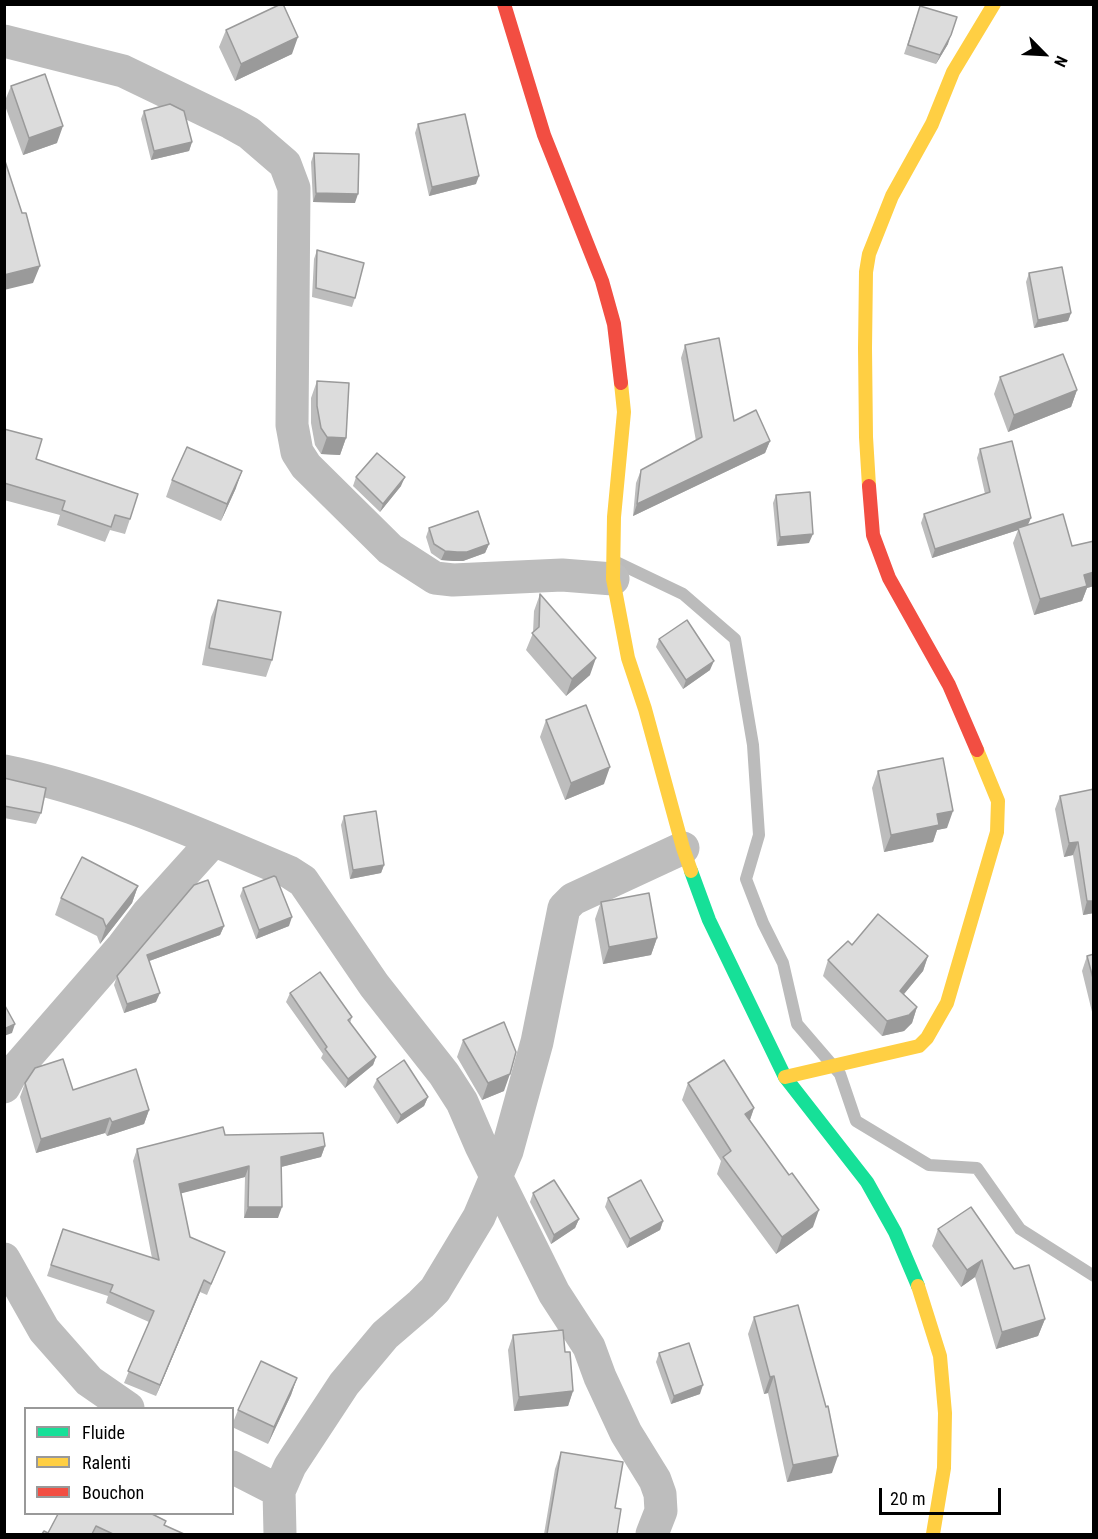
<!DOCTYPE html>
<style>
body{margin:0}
#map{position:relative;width:1098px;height:1539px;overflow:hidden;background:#fff;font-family:"Roboto Condensed",sans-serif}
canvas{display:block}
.frame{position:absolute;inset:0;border:6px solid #000;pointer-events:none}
.legend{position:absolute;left:24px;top:1407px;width:210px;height:108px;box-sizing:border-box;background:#fff;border:2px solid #999;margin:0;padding:8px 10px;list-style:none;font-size:18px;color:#000}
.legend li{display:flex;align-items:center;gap:12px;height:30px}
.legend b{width:30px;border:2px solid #999}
.north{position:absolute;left:1014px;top:24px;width:60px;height:60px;-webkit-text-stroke:4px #fff;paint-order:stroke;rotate:114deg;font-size:16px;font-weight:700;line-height:24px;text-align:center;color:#000}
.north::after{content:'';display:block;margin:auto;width:21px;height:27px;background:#000;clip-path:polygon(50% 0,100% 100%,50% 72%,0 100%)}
.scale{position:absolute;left:879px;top:1488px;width:122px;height:27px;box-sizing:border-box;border:3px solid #000;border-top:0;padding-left:8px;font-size:18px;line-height:21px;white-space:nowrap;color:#000;-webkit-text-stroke:4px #fff;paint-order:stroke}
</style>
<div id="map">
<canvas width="1098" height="1539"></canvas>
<div class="frame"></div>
<ul class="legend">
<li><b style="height:8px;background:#16e098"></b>Fluide</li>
<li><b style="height:8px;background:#ffcf43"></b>Ralenti</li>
<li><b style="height:8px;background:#f24e42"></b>Bouchon</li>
</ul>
<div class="north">N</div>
<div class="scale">20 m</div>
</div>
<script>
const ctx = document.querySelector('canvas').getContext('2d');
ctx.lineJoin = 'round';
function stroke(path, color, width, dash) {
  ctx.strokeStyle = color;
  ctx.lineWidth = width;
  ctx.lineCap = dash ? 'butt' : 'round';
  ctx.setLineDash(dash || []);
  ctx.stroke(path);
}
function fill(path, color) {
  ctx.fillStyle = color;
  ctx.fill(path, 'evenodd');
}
const stream = new Path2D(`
 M616,562L683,594L735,639L753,745L759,835L746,879L763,923L783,963L797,1024L840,1074L856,1121L929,1165L977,1168L1020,1229L1094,1276`);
const street = new Path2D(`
 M4,41L123,71L231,123L249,133L285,164L294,188L292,425L297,452L306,466L390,549L435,578L453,580L562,575L613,579
 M4,771C104,791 196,833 289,872L303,881L374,985L444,1074L462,1102L481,1146L554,1293L589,1347L600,1377L626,1433L655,1480L660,1494L661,1511L652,1534
 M4,1087L10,1076L123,946L148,913L213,841
 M4,1259L44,1330L89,1381L128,1408
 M232,1467L279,1491
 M280,1534L279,1491L290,1466L344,1384L385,1335L421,1304L435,1290L479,1217L507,1151L537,1042L564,908L573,899L683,848`);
const fast = new Path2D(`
 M691,871L709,920L785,1077L867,1182L895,1232L918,1286`);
const slow = new Path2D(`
 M621,383L624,412L614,517L613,579L628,658L645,709L683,848L691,871
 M869,486L866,437L865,348L866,272L869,254L892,196L932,124L953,72L994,4
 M785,1077L919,1046L927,1038L947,1003L997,832L998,801L977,750
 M918,1286L940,1356L945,1413L944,1468L933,1534`);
const jam = new Path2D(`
 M504,4L544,135L602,281L614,324L621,383
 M869,486L873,535L889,578L949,685L977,750`);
const wall = new Path2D(`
 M917,15L948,44L936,64L904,54Z
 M226,30L292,54L235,81L219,47Z
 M11,86L57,143L23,155L4,103Z
 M144,111L192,142L189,151L151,160L141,119Z
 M418,124L476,184L429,196L415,133Z
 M314,153L355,203L313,202L311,162Z
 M317,250L355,298L352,307L312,297L314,259Z
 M1029,273L1071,313L1068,321L1034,328L1026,282Z
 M685,345L734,421L770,441L765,453L633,516L636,483L641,470L696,441L681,358Z
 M1000,377L1077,390L1071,407L1008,432L994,394Z
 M317,381L346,438L340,455L321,454L315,445L311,423V398Z
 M4,429L36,459L130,519L125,534L110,530L105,542L57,525L60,515L4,500Z
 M980,449L1028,525L1072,546L1094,541V586L1087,588L1082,601L1034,615L1013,543L1018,530L932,558L921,523L924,514L985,494L977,458Z
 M356,477L401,486L380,512L353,486Z
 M172,480L236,488L221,521L166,497Z
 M776,495L809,543L777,546L773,503Z
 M429,528L489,544L485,553L463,561H454L441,560L431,553L426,537Z
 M540,594L590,675L566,696L526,650L533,633L534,611Z
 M218,600L272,660L266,677L202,665L211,617Z
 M659,639L710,670L683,689L656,647Z
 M546,720L604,784L565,800L540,737Z
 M878,771L947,828L937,830L933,842L884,852L872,788Z
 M4,778L41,813L36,824L4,818Z
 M1094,789V913L1083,915L1073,855L1064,857L1055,809L1060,796Z
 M344,816L384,865L381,873L350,879L341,825Z
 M138,886L132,903L100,944L97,936L55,915L61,898Z
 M243,888L289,926L256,939L240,896Z
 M601,902L657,938L651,955L603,964L595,919Z
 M224,926L220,935L149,961L156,1002L124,1013L114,985L117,976Z
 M852,945L928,956L923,971L904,994L917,1007L912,1023L904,1031L882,1036L823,976L828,960Z
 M1094,954V1020L1082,971L1087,956Z
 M290,993L352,1017L350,1023L376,1057L373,1065L345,1088L321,1058L323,1054L286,1002Z
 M463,1040L504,1091L482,1100L457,1057Z
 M377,1079L428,1097L424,1106L397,1124L373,1087Z
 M25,1083L73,1090L149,1110L144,1124L107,1136L105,1133L36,1153L20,1097Z
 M688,1083L754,1108L750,1120L813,1227L776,1254L717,1174L721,1161L682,1100Z
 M225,1135L325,1146L321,1157L281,1167L278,1218H244L245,1177L181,1193L190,1237L225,1252L207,1295L200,1292L156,1396L124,1383L149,1322L106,1303L108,1296L47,1276L59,1240L152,1258L133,1161L137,1149Z
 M533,1193L579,1219L575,1228L551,1244L530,1202Z
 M608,1198L663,1221L660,1230L627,1248L605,1207Z
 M971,1207L1045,1319L1038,1336L996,1349L975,1277L961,1287L932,1246L938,1229Z
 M754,1317L832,1473L787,1482L768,1393L764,1394L748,1334Z
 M513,1335L565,1352L573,1391L568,1406L514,1411L508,1350Z
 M659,1353L700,1394L671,1404L656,1362Z
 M297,1378L291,1395L268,1444L232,1427V1425L238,1410Z
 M561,1452L615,1508L617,1534H544L555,1469Z
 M58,1514L164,1525L184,1534H42L48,1533Z`);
const shadedWall = new Path2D(`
 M951,35L948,44L936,64L940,55Z
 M298,37L292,54L235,81L241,64Z
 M63,126L57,143L23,155L29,138Z
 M192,142L189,151L151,160L154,151Z
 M479,176L476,184L429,196L432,187Z
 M316,193L358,194L355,203L313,202Z
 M40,266L33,283L4,290V275Z
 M1071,313L1068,321L1034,328L1038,320Z
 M1077,390L1071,407L1008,432L1014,415Z
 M327,437L346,438L340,455L321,454Z
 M770,441L765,453L633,516L637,504Z
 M242,471L236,488L221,521L227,504Z
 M405,477L401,486L380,512L383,504Z
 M1031,518L1027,527L1018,528V530L932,558L935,549Z
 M813,534L809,543L777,546L780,537Z
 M489,544L485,553L463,561H454L441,560L445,551Z
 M1094,572V586L1087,588L1082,601L1034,615L1040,599L1084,575Z
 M596,658L590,675L566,696L572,679Z
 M714,661L710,670L683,689L686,680Z
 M610,767L604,784L565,800L571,783Z
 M953,811L947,828L937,830L933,842L884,852L891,835L937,814Z
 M1078,842L1073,855L1064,857L1069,843Z
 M384,865L381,873L350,879L353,870Z
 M138,886L132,903L100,944L106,927Z
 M1087,901H1094V913L1083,915Z
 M292,917L289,926L256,939L259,930Z
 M224,926L220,935L144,963L147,955Z
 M657,938L651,955L603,964L609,947Z
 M928,956L923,971L894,1006L900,991Z
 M160,993L156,1002L124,1013L127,1004Z
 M917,1007L912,1023L904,1031L882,1036L887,1021Z
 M15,1024L12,1033L4,1036V1029Z
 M376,1057L373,1065L345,1088L348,1079Z
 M510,1074L504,1091L482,1100L488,1083Z
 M428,1097L424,1106L397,1124L401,1115Z
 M754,1108L748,1125L745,1114Z
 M149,1110L144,1124L107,1136L112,1122Z
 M110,1118L105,1133L36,1153L41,1139Z
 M325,1146L321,1157L277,1168L281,1157Z
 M249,1166L245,1177L175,1195L179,1184Z
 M248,1207H282L278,1218H244Z
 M819,1210L813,1227L776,1254L782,1237Z
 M579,1219L575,1228L551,1244L554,1235Z
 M663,1221L660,1230L627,1248L630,1239Z
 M982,1260L975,1277L961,1287L967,1270Z
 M204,1280L200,1292L156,1396L160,1385Z
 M1045,1319L1038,1336L996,1349L1002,1332Z
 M774,1376L768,1393L764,1394L770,1377Z
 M297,1378L291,1395L268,1444L274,1427Z
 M703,1385L700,1394L671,1404L674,1396Z
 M573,1391L568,1406L514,1411L519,1397Z
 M838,1456L832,1473L787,1482L793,1465Z`);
const building = new Path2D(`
 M281,4H283L298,37L241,64L226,30Z
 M920,6L957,17L951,35L940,55L908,45Z
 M45,74L63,126L29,138L11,86Z
 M170,104L184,111L192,142L154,151L144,111Z
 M465,114L479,176L432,187L418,124Z
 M314,153L359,154L358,194L316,193Z
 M4,158L22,213H26L40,266L4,275Z
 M317,250L364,263L355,298L316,288Z
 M1062,267L1071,313L1038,320L1029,273Z
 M719,338L734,421L756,410L770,441L637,504L641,470L702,437L685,345Z
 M1063,354L1077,390L1014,415L1000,377Z
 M317,381L349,383L346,438L327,437L321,428L317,406Z
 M4,429L42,439L36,459L138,494L130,519L115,515L111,527L62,510L65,501L4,483Z
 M1012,441L1031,518L935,549L924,514L990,492L980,449Z
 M187,447L242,471L227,504L172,480Z
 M377,453L405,477L383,504L356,477Z
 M810,492L813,534L780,537L776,495Z
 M478,511L489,544L467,552H457L445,551L434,544L429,528Z
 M1063,514L1072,546L1094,541V572L1084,575L1087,586L1040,599L1018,528Z
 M540,594L596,658L572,679L532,633L539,627Z
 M218,600L281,612L272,660L209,648Z
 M687,620L714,661L686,680L659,639Z
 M586,705L610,767L571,783L546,720Z
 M943,758L953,811L937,814L939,825L891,835L878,771Z
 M4,778L46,788L41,813L4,806Z
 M1094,789V901H1087L1078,842L1069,843L1060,796Z
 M376,811L384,865L353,870L344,816Z
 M82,857L138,886L106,927L103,919L61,898Z
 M274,876L276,877L292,917L259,930L243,888Z
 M208,880L224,926L147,955L160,993L127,1004L117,976L194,885Z
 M649,893L657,938L609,947L601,902Z
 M878,914L928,956L900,991L917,1007L909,1015L887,1021L828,960L848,941L852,945Z
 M1094,954V982L1087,956Z
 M320,972L352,1017L348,1020L376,1057L348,1079L325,1049L327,1047L290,993Z
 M4,1004L15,1024L4,1029Z
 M504,1022L516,1052L510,1074L488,1083L463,1040Z
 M63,1059L73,1090L136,1069L149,1110L112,1122L110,1118L41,1139L25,1083L35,1068Z
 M404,1060L428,1097L401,1115L377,1079Z
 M724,1060L754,1108L745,1114L789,1175L792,1173L819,1210L782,1237L723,1157L731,1151L688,1083Z
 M223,1127L225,1135L323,1133L325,1146L281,1157L282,1207H248L249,1166L179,1184L190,1237L225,1252L211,1284L204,1280L160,1385L128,1371L154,1311L110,1292L113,1285L51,1265L63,1229L159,1260L137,1149Z
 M554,1180L579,1219L554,1235L533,1193Z
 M641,1180L663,1221L630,1239L608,1198Z
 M971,1207L1014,1269L1029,1265L1045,1319L1002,1332L982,1260L967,1270L938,1229Z
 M798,1305L826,1407L828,1406L838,1456L793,1465L774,1376L770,1377L754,1317Z
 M563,1330L565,1352H570L573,1391L519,1397L513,1335Z
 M689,1343L703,1385L674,1396L659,1353Z
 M261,1361L297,1378L274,1427L238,1410Z
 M561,1452L623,1462L615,1508L621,1509L617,1534H547Z
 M58,1514H152L166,1521L164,1525L184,1534H113L96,1526L92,1534H42L44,1531L48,1533Z`);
stroke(stream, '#bbb', 12);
stroke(street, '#bdbdbd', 33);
stroke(fast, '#16e098', 14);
stroke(slow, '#ffcf43', 14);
stroke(jam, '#f24e42', 14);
fill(wall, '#bdbdbd');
fill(shadedWall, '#9a9a9a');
fill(building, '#dcdcdc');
stroke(building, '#9a9a9a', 1.5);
</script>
